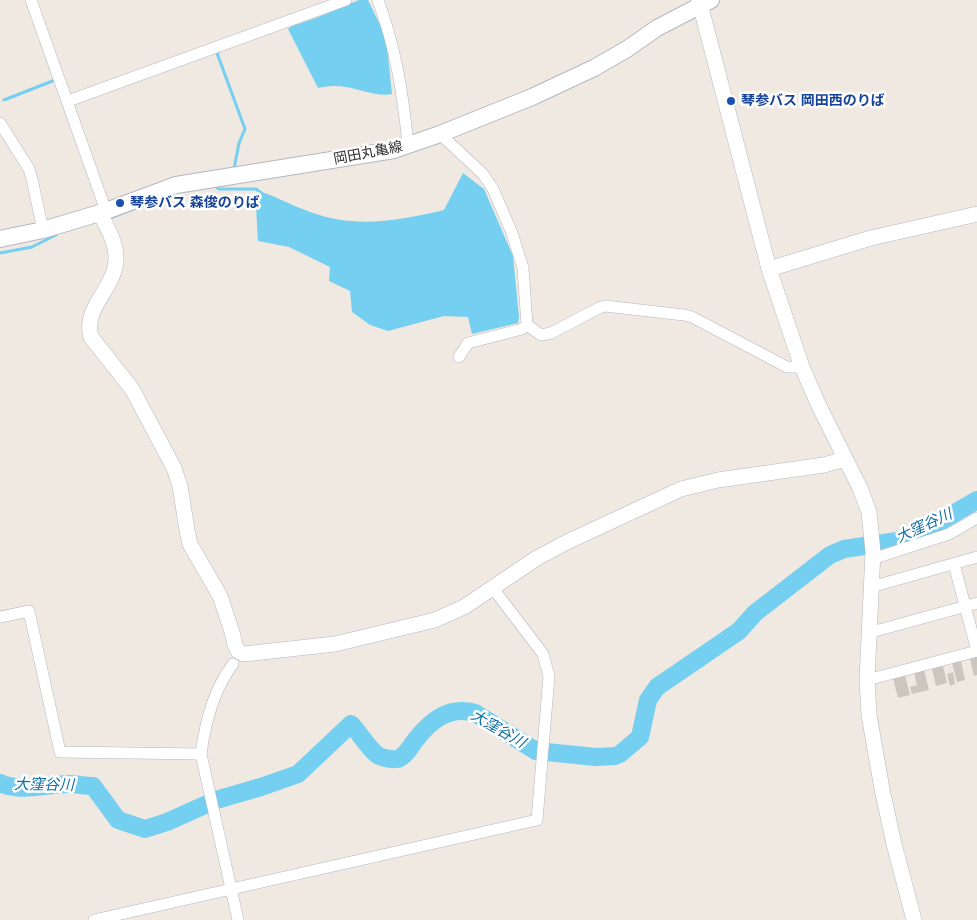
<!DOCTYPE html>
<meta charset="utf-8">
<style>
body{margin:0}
canvas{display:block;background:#efe9e1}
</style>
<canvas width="977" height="920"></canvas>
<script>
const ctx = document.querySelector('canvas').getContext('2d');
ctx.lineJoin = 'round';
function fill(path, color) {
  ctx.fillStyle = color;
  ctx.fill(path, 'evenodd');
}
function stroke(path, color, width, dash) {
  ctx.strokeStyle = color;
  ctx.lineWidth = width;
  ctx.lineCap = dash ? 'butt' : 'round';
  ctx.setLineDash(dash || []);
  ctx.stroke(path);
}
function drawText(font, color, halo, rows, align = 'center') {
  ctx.font = font + ' Mulish,"Noto Sans JP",sans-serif';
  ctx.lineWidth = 5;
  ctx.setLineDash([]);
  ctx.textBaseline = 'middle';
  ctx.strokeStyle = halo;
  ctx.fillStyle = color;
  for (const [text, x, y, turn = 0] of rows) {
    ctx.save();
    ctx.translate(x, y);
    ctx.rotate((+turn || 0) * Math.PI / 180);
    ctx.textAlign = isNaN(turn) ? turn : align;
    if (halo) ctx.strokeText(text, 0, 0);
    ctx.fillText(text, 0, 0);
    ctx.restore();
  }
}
const water = new Path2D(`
 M359,0H368L382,29L387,46L392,94C377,97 360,89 346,87C336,85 327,86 318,88L288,29L292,26L316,18Z
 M463,173L484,189L513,256L519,317L518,323L472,334L468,317L444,316L388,331L370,325L352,312L350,291L329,281L330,267L289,247L258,241L256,207L258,193H265C285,201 306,212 326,217C363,227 408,219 444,210Z`);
const stream = new Path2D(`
 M220,51L217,53L245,129L239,143L234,169H231
 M4,100L55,80
 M214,185L219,189H256L263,194
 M110,218L143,205
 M0,253L32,247L56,235`);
const river = new Path2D(`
 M0,783C21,793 46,784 68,784C76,784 85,786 93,786L118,820L145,829L167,822L216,800L261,787L298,774L351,724C359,732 370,751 379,756C384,758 393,760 398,759C405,756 410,748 414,742C429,722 448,705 475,713L536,751L596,757L615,756L620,754L640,737L648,700L657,687L739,631L755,613L830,555L844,549L897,541L929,528L977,500`);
const building = new Path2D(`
 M977,657V675L974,676L970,659Z
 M961,661L965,680L957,682L952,663Z
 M943,666L947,683L936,686L932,669Z
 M924,670L929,690L912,694L910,687L917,685L914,673Z
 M953,672L955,684L950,686L947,674Z
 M905,675L910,695L898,698L893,678Z`);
const minor = new Path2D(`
 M31,0L106,211
 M378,0C396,49 403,94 408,145
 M68,101L346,0
 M0,123L29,169L32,179L43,230
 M440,134L483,174L493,189L512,233L523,268L527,325
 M527,325L541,335L551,333L599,308L605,306L684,315L692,317L787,367H802
 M459,357L468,343L522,329L527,325
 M872,559L949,534L977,518
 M954,564L977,651
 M871,587L977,557
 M0,617L29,611L60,752L201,754
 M868,633L977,603
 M233,664C214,689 205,723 201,754L238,920
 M867,680L977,651
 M94,920L537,820L549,676L543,654L492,587`);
const tertiary = new Path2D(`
 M699,0L769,269L802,367L819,406L860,488L869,512L873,552L867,680L869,715L882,789L894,844L914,920
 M100,213C106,226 116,242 116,257C117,288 82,307 91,337L132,389L174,468L180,486L187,530L190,544L220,596L232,632L235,645L238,651L244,654L335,644L435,620L464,607L537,558L567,542L681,489L718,480L824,465L845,459
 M769,269L871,238L977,214`);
const secondary = new Path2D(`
 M0,239L43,230L106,211L176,185L394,150L440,134L532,97L594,68L627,49L657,28L711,0`);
const markers = [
 [731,101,5,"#1a4fb4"],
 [120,203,5,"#1a4fb4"]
];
const transitNames = [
 ["琴参バス 岡田西のりば",741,101],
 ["琴参バス 森俊のりば",130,203]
];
const streetNames = [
 ["岡田丸亀線",368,153,-11]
];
const waterNames = [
 ["大窪谷川",924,526,-25],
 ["大窪谷川",498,729,30],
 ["大窪谷川",44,785,1]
];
fill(water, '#75cff0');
stroke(stream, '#75cff0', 3);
stroke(river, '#75cff0', 18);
fill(building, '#cbc7bf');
stroke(minor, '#b4b7c1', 12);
stroke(tertiary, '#b4b7c1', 16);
stroke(secondary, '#b4b7c1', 18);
stroke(minor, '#fff', 11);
stroke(tertiary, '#fff', 15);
stroke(secondary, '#fff', 16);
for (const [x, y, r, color] of markers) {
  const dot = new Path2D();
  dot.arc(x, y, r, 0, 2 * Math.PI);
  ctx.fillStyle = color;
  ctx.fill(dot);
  stroke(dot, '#fff', 2);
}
drawText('bold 14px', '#164399', '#fff', transitNames, 'left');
drawText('14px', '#2e2e2e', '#fff', streetNames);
drawText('italic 15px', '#0d6fa3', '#fff', waterNames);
</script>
